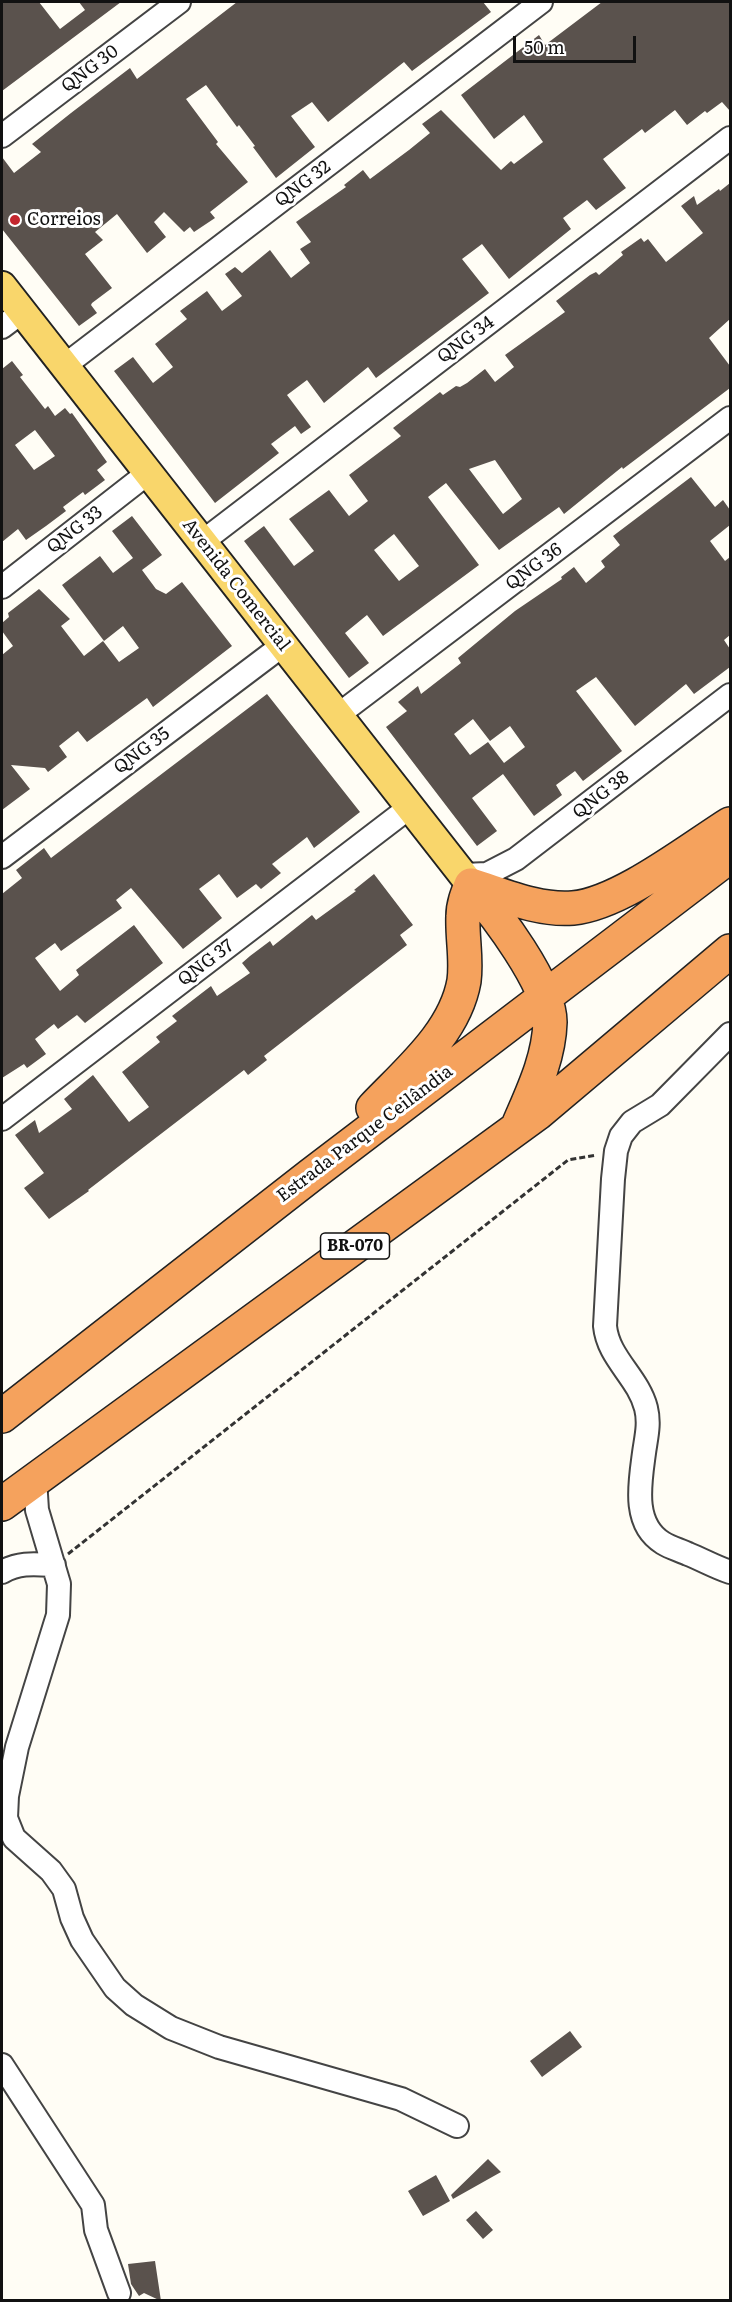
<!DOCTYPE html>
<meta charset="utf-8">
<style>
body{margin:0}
#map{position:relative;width:732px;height:2302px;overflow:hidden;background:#fffdf5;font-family:Literata,serif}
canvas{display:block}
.frame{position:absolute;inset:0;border:3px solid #111;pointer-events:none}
.scale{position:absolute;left:513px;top:36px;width:123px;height:27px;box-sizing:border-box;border:3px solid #111;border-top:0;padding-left:8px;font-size:18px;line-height:21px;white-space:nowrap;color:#111;-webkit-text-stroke:4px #fff;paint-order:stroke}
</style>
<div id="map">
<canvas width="732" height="2302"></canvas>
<div class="frame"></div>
<div class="scale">50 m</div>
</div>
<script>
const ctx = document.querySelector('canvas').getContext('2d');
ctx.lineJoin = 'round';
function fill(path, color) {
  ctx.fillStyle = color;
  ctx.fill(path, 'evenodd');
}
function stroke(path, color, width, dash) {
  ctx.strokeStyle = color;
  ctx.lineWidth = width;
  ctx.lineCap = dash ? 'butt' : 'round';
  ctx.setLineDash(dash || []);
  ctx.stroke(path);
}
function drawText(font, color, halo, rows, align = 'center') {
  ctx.font = font + ' Literata,serif';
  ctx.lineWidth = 6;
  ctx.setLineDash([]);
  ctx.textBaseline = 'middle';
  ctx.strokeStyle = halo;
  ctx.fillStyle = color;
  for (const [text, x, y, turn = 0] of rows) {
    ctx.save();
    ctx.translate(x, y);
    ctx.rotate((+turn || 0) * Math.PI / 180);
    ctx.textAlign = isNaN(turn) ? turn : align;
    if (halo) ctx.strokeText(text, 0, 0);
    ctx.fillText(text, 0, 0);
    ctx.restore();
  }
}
const building = new Path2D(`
 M2,2H39L60,29L85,10L79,2H121L2,91Z
 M237,2H483L491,12L412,71L404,62L328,122L312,102L291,116L315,147L276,178L253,147L255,146L239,125L237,127L206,85L186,99L218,142L216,144L248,182L210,212L215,218L194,232L190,227L184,232L164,212L154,222L166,237L147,253L117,214L95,232L103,240L85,254L112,288L92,303L91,305L97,313L79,326L2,229V157L14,173L41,152L32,144L71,113L130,68L137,79Z
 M602,2H730V111L722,102L707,113L705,111L687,125L675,110L645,133L642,129L603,159L626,188L596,210L587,200L563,218L571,229L509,279L482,244L462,259L489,293L376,378L368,367L324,403L307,380L287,395L311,427L301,434L295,426L271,444L279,453L215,503L114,371L133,357L153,383L173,367L155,344L187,319L180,311L207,291L222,311L242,296L225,274L235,267L242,273L270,250L291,278L310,263L300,249L311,242L296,222L346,187L344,185L363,170L370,179L409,150L430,133L422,124L441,110L501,170L511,161L514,164L543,142L524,115L494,139L461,95L539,35L545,45Z
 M730,183V319L709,338L730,366V388L623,469L622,467L564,514L559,507L499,550L446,483L428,497L479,565L383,636L367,615L345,633L369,663L349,678L244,541L264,526L294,566L314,551L289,519L329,490L349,516L368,501L349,475L401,436L393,428L440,392L443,395L456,386L460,387L467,383L485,369L495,382L514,367L505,355L565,312L556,301L590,275L596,272L599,275L623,255L621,252L641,238L644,242L648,239L666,262L703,233L681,206L694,196L697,205L719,189L720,191ZM495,460L522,499L503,514L469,469ZM394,534L419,566L399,581L374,550Z
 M12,361L23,375L20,377L45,409L48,406L55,416L65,408L70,414L72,413L107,462L97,470L105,480L85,495L83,492L63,507L66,511L46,526L26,540L18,529L2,542V369ZM35,430L55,456L34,470L15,445Z
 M691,477L715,507L723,500L730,510V525L710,541L725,561L730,557V635L724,640L730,649V667L694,694L686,684L635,726L596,677L576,691L622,751L583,781L575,771L556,785L562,795L534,816L503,774L472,798L497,831L477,846L386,727L407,711L398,702L418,686L421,694L461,663L458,658L515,611L562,579L561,577L574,567L586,583L605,567L601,561L620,545L613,536ZM473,719L490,741L510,726L525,747L504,763L488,742L470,755L454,734Z
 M132,516L162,555L142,570L156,589L166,594L182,582L232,646L153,707L147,698L87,742L78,731L59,746L67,757L48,772L45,768L11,765L30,789L2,810V655L13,646L2,631V623L9,617L8,613L39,589L70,619L61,626L84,656L103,641L119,662L139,648L123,626L104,641L62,585L100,556L113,573L133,558L112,531Z
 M267,694L360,812L314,848L307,837L293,848L272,864L281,873L261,889L256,884L237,898L219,874L199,889L222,918L183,949L131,888L116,900L122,908L61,951L55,943L35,958L60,991L79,975L76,970L134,925L163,963L85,1023L77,1015L58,1029L54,1024L35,1039L46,1054L27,1068L24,1064L2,1078V894L22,878L16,870L44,848L51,858Z
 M374,874L413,925L400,935L407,945L264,1056L267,1060L248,1075L244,1070L88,1190L89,1191L49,1219L24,1188L44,1173L15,1135L35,1120L39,1133L72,1109L64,1099L93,1075L129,1122L149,1107L122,1072L160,1042L156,1037L177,1021L172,1016L211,986L217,996L250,973L242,963L250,956L270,941L273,946L312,915L316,920L356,891L354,890Z
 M570,2031L582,2047L542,2077L530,2061Z
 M488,2159L501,2172L453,2199L451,2195Z
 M436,2175L450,2201L423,2216L408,2191Z
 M476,2211L493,2230L483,2239L466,2220Z
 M155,2261L161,2301L144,2293L139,2296L131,2284L128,2264Z`);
const path = new Path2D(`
 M68,1554L568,1160L597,1155`);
const minor = new Path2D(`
 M2,136L179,2
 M2,327L22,312
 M64,366L541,2
 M202,542L730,138
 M2,587L148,473
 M338,715L730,418
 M2,857L283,645
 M463,875L487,874L516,859L730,695
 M730,1034L660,1105L632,1122L621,1136L616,1151L613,1179L605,1326C608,1358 638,1377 646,1408C650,1424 646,1438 644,1453C640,1483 632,1524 663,1543C671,1548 680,1550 688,1554C703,1560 715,1567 730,1572
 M2,1119L410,807
 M35,1479L37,1510L59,1584L58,1615L17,1747L7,1796L6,1818L14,1838L51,1871L64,1889L72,1918L82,1940L115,1988L134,2005L171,2028L219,2047L401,2099L457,2126
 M2,1572C19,1562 35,1564 54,1565
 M2,2065L93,2205L96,2230L119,2293`);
const major = new Path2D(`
 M2,286L471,885`);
const highway = new Path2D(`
 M471,885C503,895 539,911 573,908C620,904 690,849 730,824
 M471,885C495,913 550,984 550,1022C549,1059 532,1093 518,1126
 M373,1108C407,1072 455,1033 464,981C467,959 462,938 463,916C463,905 467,895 471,885
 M2,1416L311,1175L730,856
 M2,1504L538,1113L730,951`);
const markers = [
 [15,220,6,"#c4262e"]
];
const shields = [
 [355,1246,69]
];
const shieldNames = [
 ["BR-070",355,1246]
];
const streetNames = [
 ["QNG 30",90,69,-37],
 ["QNG 32",303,184,-37],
 ["QNG 34",466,340,-37],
 ["QNG 33",75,530,-38],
 ["QNG 36",534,567,-37],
 ["Avenida Comercial",236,585,52],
 ["QNG 35",142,751,-37],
 ["QNG 38",601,795,-38],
 ["QNG 37",206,963,-37],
 ["Estrada Parque Ceilândia",365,1134,-37]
];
const poiNames = [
 ["Correios",27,220]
];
fill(building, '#5a524d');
stroke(minor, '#444', 26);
stroke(major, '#222', 32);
stroke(highway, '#222', 36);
stroke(path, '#333', 3, [6, 3]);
stroke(minor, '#fff', 22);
stroke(major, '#f9d66b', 28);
stroke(highway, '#f5a25d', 33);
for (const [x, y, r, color] of markers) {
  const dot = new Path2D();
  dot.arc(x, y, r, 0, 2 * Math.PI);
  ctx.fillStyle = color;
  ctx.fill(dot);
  stroke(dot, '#fff', 2);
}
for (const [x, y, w] of shields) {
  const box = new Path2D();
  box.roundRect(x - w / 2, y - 13, w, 26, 4.5);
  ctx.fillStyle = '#fff';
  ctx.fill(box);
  stroke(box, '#111', 1.5);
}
drawText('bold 16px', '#111', null, shieldNames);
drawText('18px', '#111', '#fff', streetNames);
drawText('18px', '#111', '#fff', poiNames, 'left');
</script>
